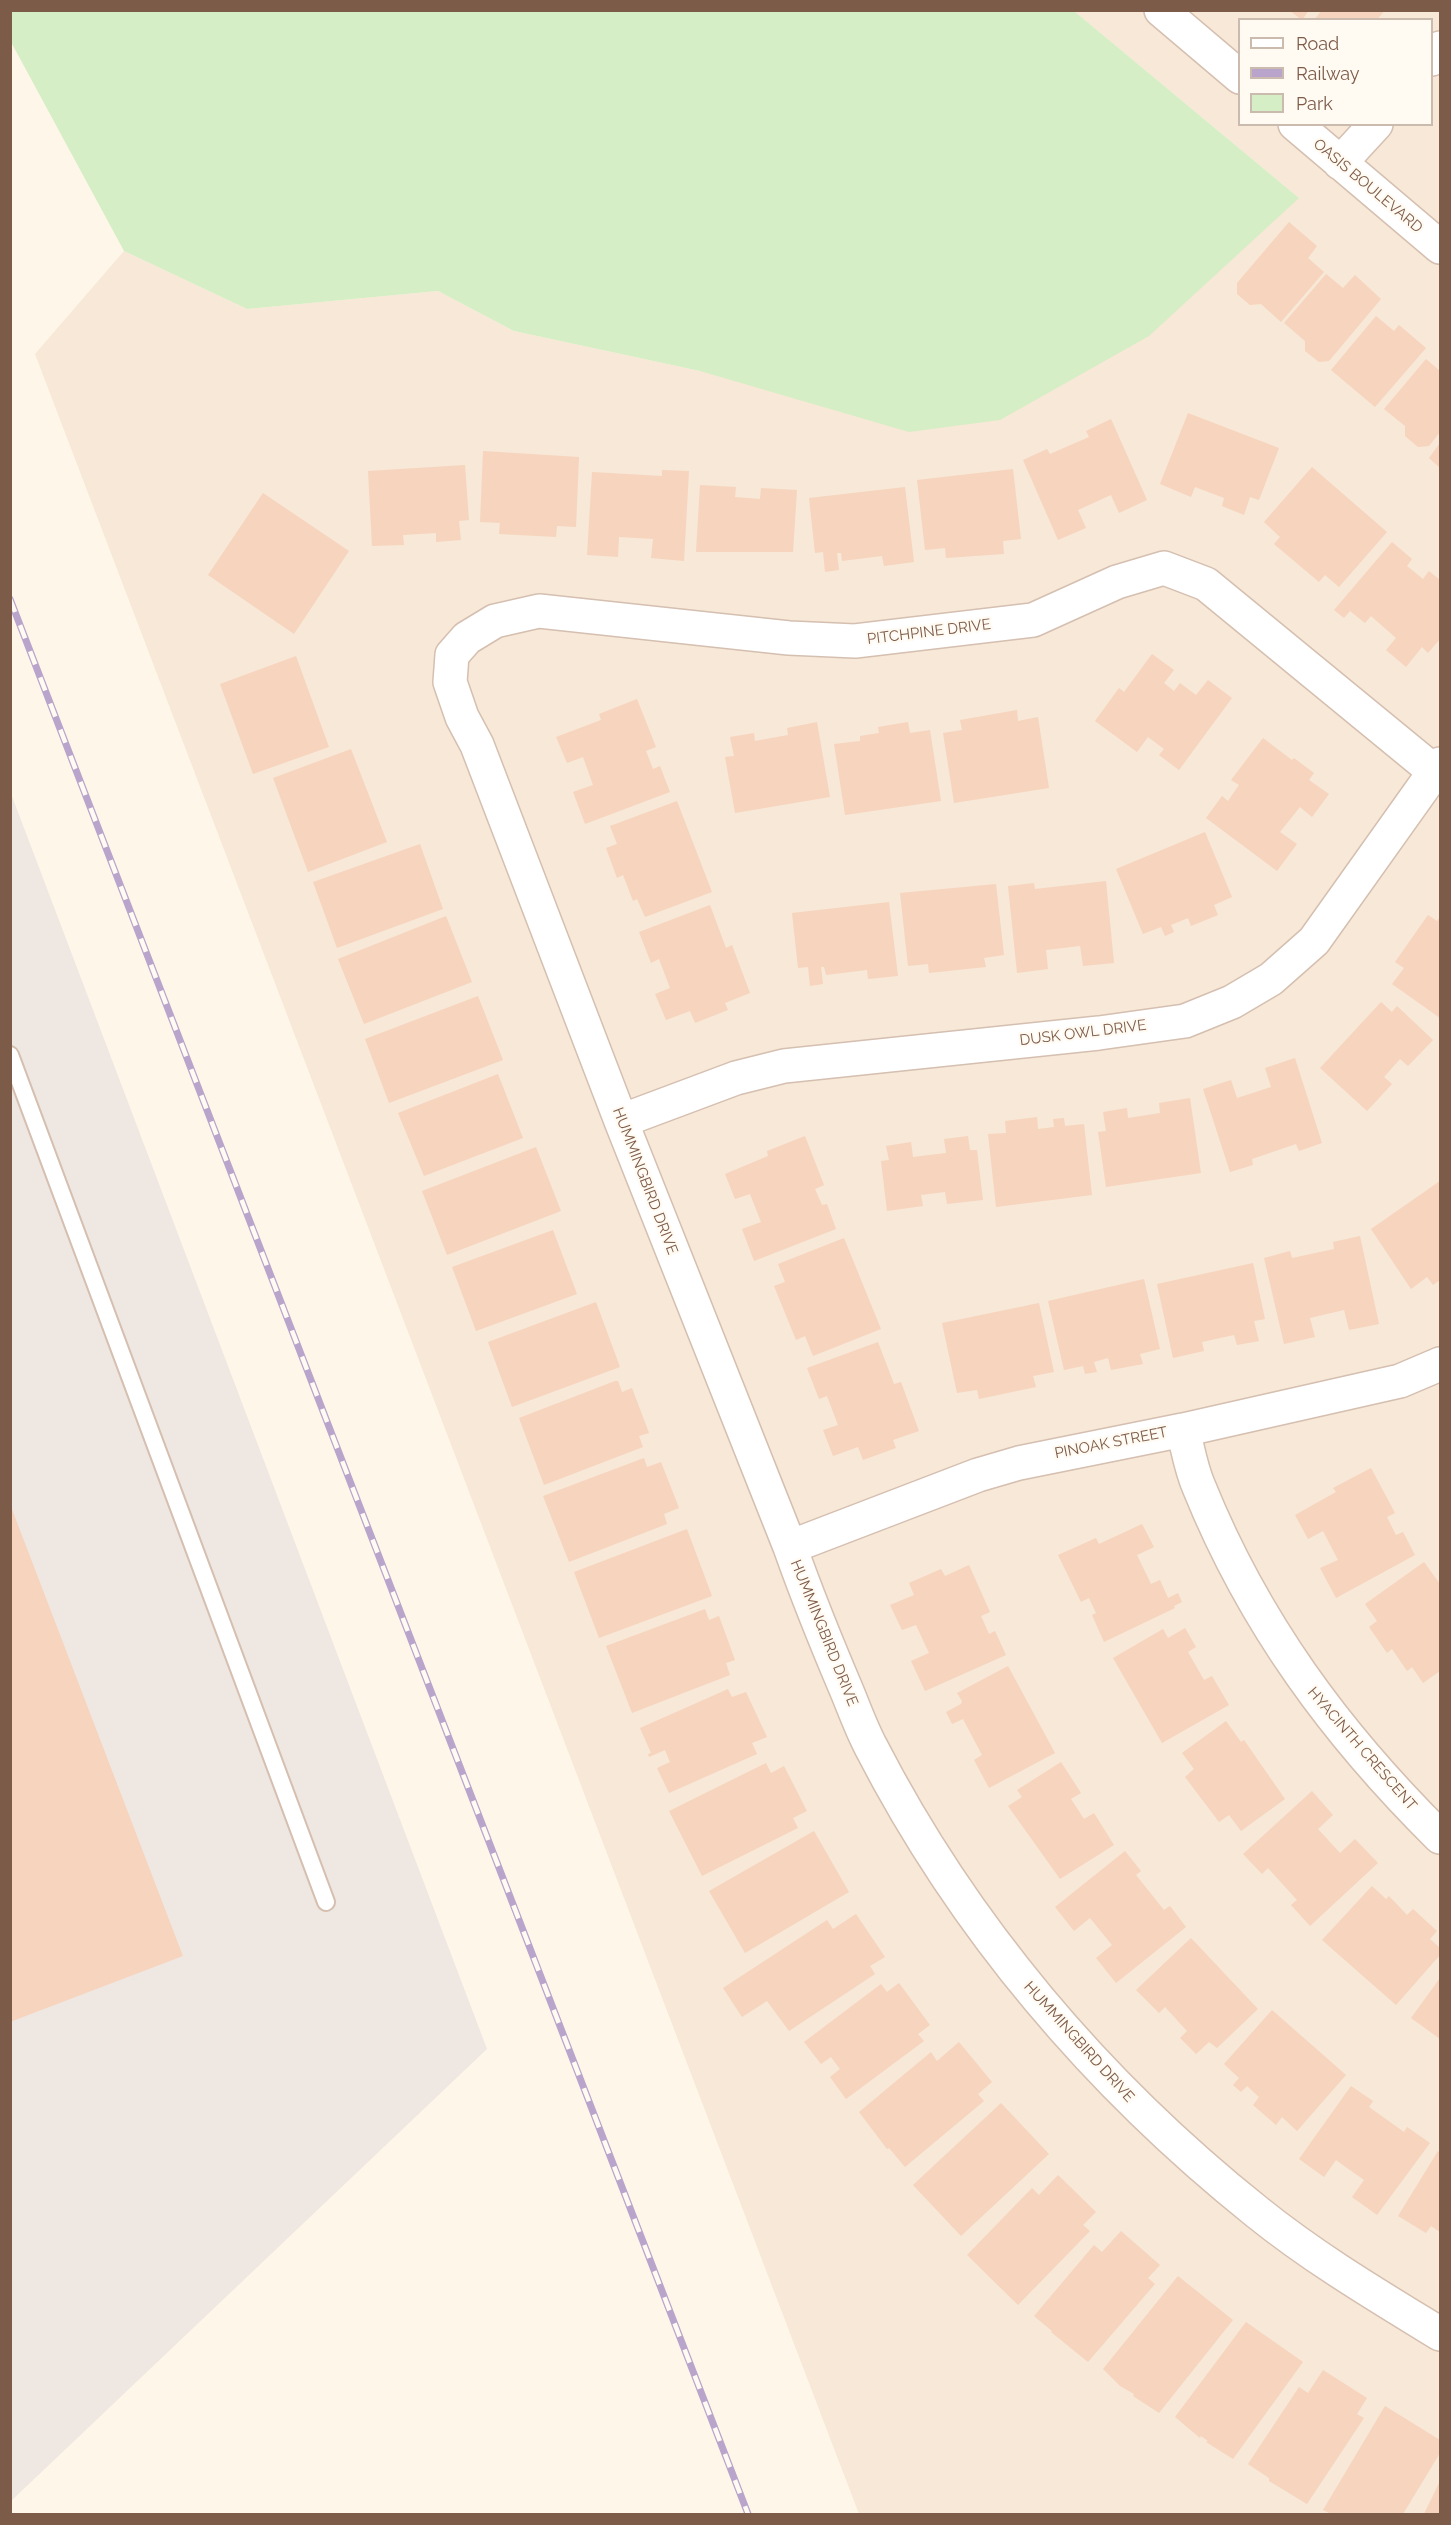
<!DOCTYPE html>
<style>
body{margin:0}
#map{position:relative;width:1451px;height:2525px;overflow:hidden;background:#fef6e9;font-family:Raleway,sans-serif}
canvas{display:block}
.frame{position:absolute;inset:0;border:12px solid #7d5b49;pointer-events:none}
.legend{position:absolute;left:1238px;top:18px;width:195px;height:108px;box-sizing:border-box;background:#fffaf2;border:2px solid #cbbaae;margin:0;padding:8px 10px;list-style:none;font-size:18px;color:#7d5b49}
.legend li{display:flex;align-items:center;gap:12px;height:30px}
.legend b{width:30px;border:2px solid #cbbaae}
</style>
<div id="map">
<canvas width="1451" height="2525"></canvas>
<div class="frame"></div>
<ul class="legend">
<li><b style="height:8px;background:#fff"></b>Road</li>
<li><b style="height:8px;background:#b9a4cb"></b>Railway</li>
<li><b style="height:16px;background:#d6eec5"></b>Park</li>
</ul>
</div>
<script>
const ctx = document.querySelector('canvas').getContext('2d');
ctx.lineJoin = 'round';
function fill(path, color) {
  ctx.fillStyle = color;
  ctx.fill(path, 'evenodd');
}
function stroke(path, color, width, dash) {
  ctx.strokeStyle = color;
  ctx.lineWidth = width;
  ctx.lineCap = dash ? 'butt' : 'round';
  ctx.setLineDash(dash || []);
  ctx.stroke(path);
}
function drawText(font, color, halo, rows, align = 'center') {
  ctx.font = font + ' Raleway,sans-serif';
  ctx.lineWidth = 4.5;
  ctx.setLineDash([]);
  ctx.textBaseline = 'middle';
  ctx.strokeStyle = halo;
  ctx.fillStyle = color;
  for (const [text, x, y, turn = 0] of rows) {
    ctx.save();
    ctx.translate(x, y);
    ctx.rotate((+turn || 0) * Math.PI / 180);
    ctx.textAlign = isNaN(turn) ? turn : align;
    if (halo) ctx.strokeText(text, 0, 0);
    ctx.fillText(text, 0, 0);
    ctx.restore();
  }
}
const residential = new Path2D(`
 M1074,11H1440V2514H859L35,354L124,251L247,309L438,291L514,331L700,371L1299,198ZM1240,20H1432V124H1240Z`);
const industrial = new Path2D(`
 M10,791L487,2049L11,2501H10Z`);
const green = new Path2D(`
 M10,11H1074L1299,198L1149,336L1000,420L909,432L700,371L514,331L438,291L247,309L124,251L11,42Z`);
const building = new Path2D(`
 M1289,10H1309L1302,20Z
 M1322,10H1385L1377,20H1314Z
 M1289,222L1317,246L1308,258L1324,272L1281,322L1261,304L1250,305L1237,294V283Z
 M1326,274L1343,288L1355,275L1381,299L1329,361L1319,362L1305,351V341L1284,323Z
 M1376,316L1394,331L1399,325L1426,348L1375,407L1331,370Z
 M1426,359L1440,371V432L1429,446L1418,447L1405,436V426L1384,409Z
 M1188,413L1279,448L1259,500L1250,497L1244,515L1222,506L1224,498L1195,487L1191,497L1160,484Z
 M1111,419L1147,500L1119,513L1111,495L1078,510L1086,528L1058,540L1023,460L1047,449L1050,454L1089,437L1086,431Z
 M1440,443V468L1429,458Z
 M483,451L579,457L576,527L557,526L556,537L499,534L500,523L480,522Z
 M465,465L469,520L459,521L461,540L436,542V533L403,535L404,545L372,546L368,471Z
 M1312,467L1387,532L1339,587L1325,575L1319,582L1274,544L1280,537L1264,522Z
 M1013,469L1021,539L1003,541L1004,554L946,558L945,548L925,550L917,480Z
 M662,470L689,471L684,561L651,558L653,539L619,537L618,557L587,555L592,472L662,476Z
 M700,485L736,487L735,497L760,499L761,488L797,490L793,552H696Z
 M905,487L914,562L884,566L882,556L842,561L841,553H837L839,570L825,572L823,552L815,553L809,498Z
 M263,493L349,551L294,634L208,575Z
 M1392,542L1412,559L1407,566L1423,579L1429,571L1440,580V639L1428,653L1422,647L1406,667L1386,650L1396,638L1371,616L1365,623L1350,611L1344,618L1334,610Z
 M1152,654L1174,670L1164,683L1174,691L1180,683L1196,695L1208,680L1232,698L1179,770L1159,755L1164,749L1148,737L1137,752L1095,721L1119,688L1124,692Z
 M296,656L329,747L253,774L220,684Z
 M637,699L656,747L646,751L653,769L660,766L670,792L585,824L573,792L593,785L583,757L567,763L556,737L601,720L599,714Z
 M1017,710L1018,721L1038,717L1049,788L954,803L943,733L962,730L960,720Z
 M817,722L830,797L735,813L725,757L734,756L730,737L754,733L755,741L788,735L787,728Z
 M908,722L910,733L930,730L941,801L845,815L834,744L860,741V736L879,733L878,727Z
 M1263,738L1292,760L1294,758L1314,773L1309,780L1329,794L1312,817L1300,807L1280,832L1297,844L1277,871L1206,818L1222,796L1228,801L1239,785L1231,780Z
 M351,749L387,842L308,872L273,778Z
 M677,801L712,892L645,917L637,899L633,901L623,875L617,878L606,848L617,844L610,826Z
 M1205,832L1232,897L1214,905L1218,915L1191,926L1188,918L1171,925L1174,932L1165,936L1161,927L1143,934L1116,869Z
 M420,844L443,909L337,948L313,882Z
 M1106,881L1114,963L1083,966L1080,946L1046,950L1048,969L1017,973L1008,886L1034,883L1035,889Z
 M996,884L1004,955L984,958L986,967L929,973L928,964L908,966L900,893Z
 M889,902L898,976L868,979L867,970L826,975L824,967H821L823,984L810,986L808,967L798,968L792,913Z
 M710,905L726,948L732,945L750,993L725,1003L728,1010L695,1023L690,1011L666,1020L655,994L670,988L659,959L651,963L639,932Z
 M1428,915L1437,921L1440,917V1018L1392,984L1404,968L1395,962Z
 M446,916L472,982L364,1024L338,959Z
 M478,996L503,1060L389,1103L365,1039Z
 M1381,1002L1392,1012L1397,1006L1433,1040L1408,1066L1400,1059L1384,1077L1392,1084L1367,1111L1320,1068Z
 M1295,1058L1322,1143L1299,1151L1296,1144L1252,1159L1253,1165L1230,1172L1203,1089L1231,1080L1237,1098L1271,1087L1265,1068Z
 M498,1074L523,1138L424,1176L398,1113Z
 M1190,1098L1201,1173L1106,1187L1098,1132L1106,1131L1103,1112L1127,1108L1128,1118L1160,1113L1159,1103Z
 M1037,1117L1038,1129L1054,1127L1053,1119L1064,1118L1065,1126L1084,1124L1092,1195L996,1207L988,1134L1006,1133L1005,1121Z
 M805,1136L824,1185L815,1189L822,1205L827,1204L836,1229L754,1261L742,1229L761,1222L750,1194L735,1199L725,1174L768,1156L767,1151Z
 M968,1136L970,1150H977L983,1200L947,1204L945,1192L921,1195L923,1206L887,1211L881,1161L889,1160L886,1146L911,1142L913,1157L946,1153L944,1139Z
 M536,1147L561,1211L447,1255L422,1191Z
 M1440,1181V1280L1433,1285L1427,1277L1411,1289L1371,1229Z
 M553,1230L577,1294L476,1331L452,1267Z
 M1360,1236L1379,1324L1349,1330L1344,1310L1310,1318L1315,1337L1284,1344L1264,1258L1290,1251L1292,1258L1334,1249L1333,1242Z
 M844,1238L881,1329L813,1356L805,1336L796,1340L774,1286L785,1282L778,1264Z
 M1253,1263L1265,1319L1254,1321L1259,1341L1237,1345L1234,1335L1202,1342L1204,1351L1173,1358L1157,1284Z
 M1144,1279L1160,1349L1140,1354L1143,1364L1111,1370L1108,1358L1094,1362L1097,1372L1085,1374L1083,1366L1064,1370L1048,1301Z
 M596,1302L620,1367L512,1407L488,1342Z
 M1039,1303L1054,1372L1033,1376L1036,1387L979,1399L977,1390L957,1393L942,1323Z
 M878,1342L894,1384L901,1382L919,1431L893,1440L896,1448L863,1460L858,1447L833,1456L823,1430L838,1425L827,1396L819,1399L807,1368Z
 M615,1381H618L622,1392L632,1388L649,1433L639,1436L643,1447L544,1485L519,1418Z
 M644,1458L647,1467L661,1462L679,1508L664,1514L667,1524L569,1562L543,1496Z
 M1371,1468L1395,1513L1387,1517L1396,1535L1403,1532L1415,1555L1336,1598L1320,1568L1338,1560L1323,1531L1308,1539L1295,1515L1336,1492L1333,1488Z
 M10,1504L183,1956L10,2022Z
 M1142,1524L1154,1547L1137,1555L1151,1584L1160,1580L1168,1598L1178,1593L1182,1602L1174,1606L1175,1608L1104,1642L1092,1615L1096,1613L1089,1598L1081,1602L1058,1555L1096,1538L1099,1544Z
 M687,1529L712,1596L599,1638L574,1572Z
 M1424,1562L1440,1584V1671L1423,1683L1412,1667L1407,1671L1392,1649L1387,1653L1369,1627L1377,1621L1365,1604Z
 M969,1565L990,1612L981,1616L989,1634L995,1631L1006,1655L925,1691L911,1661L929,1653L916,1625L902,1630L890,1605L914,1595L909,1583L941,1569L945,1576Z
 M705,1609L709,1620L719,1616L735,1660L726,1663L730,1675L632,1713L606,1646Z
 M1185,1628L1196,1647L1188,1652L1204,1680L1212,1676L1229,1705L1162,1743L1113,1658L1163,1629L1168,1638Z
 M1008,1666L1055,1753L989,1788L974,1760L982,1755L963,1719L952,1724L946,1712L961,1704L962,1701L957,1693Z
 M728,1689L732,1697L746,1692L767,1737L752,1743L757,1754L669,1793L657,1768L670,1762L665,1750L649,1757L648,1754L651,1753L640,1728Z
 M1226,1721L1241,1742L1244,1740L1285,1799L1241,1831L1229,1815L1219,1822L1185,1777L1194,1769L1182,1753Z
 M1061,1762L1081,1793L1071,1799L1084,1819L1094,1813L1114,1845L1060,1879L1008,1806L1022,1797L1017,1790Z
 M766,1763L771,1773L784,1766L807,1811L793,1818L798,1828L702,1876L669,1811Z
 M1312,1791L1333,1815L1318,1829L1340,1853L1355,1839L1378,1863L1310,1926L1291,1905L1297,1900L1268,1868L1262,1874L1243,1854Z
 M814,1831L849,1892L745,1953L709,1891Z
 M1125,1851L1141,1871L1136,1875L1164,1910L1170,1906L1186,1927L1116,1983L1096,1958L1112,1945L1090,1918L1074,1931L1055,1907Z
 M1372,1886L1386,1899L1389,1896L1407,1915L1413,1909L1437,1931L1430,1939L1440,1948V1955L1396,2005L1322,1940Z
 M856,1914L885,1957L870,1966L875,1974L789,2031L767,2001L742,2017L723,1988L827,1920L833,1929Z
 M1191,1938L1258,2009L1217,2048L1209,2042L1196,2054L1180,2038L1187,2031L1165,2007L1159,2013L1136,1990Z
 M1440,1978V2039L1411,2018Z
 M899,1983L930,2025L918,2034L924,2041L846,2099L830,2077L840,2069L831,2057L821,2064L804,2042L881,1984L887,1992Z
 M1272,2010L1346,2075L1297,2131L1282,2117L1276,2125L1253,2105L1259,2097L1247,2086L1241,2092L1233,2085L1239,2078L1224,2064Z
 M959,2042L992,2082L978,2094L984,2101L905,2167L889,2148L887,2149L859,2112L931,2052L937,2061Z
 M1351,2086L1373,2101L1369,2107L1404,2132L1407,2127L1430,2143L1377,2215L1352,2197L1364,2180L1336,2160L1324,2177L1299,2159Z
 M1001,2103L1049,2154L961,2236L913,2185Z
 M1438,2151L1440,2153V2232L1431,2226L1426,2233L1398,2216Z
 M1058,2175L1096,2212L1083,2225L1090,2231L1018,2305L967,2255L1032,2188L1039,2195Z
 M1121,2231L1160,2265L1148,2278L1155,2284L1088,2362L1051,2332L1052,2331L1034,2316L1094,2245L1102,2252Z
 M1178,2276L1233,2320L1159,2413L1133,2396L1134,2394L1120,2386L1103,2369Z
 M1246,2322L1303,2362L1233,2459L1206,2442L1208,2441L1201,2436L1200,2438L1175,2417Z
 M1323,2370L1367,2398L1357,2414L1364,2418L1307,2504L1269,2481V2478L1248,2464L1299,2387L1308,2393Z
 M1385,2406L1440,2440V2453L1403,2514H1331L1323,2510Z
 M1440,2481V2514H1424Z`);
const lane = new Path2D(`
 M10,1055L326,1902`);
const street = new Path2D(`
 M1161,10L1240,77
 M1432,59L1440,48
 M1295,124L1440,247
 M1340,163L1376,124
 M1435,772L1206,584L1164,568L1117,582L1033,620L855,641L789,638L539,611L495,621L467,638L452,655L450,682L462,717L477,745L621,1121L790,1547C807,1595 826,1642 846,1689C854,1708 861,1728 871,1747C964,1928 1098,2085 1257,2212C1314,2258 1378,2296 1440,2334
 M621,1121L736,1078L784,1066L1099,1033L1185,1021L1232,1002L1271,979L1314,941L1440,764
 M1183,1430C1188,1449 1191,1469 1199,1487C1254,1623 1336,1734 1440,1837
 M790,1547L978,1475L1019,1463L1183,1430L1400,1381L1440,1364`);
const rail = new Path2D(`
 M10,599L748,2514`);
const streetNames = [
 ["OASIS BOULEVARD",1368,186,40],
 ["PITCHPINE DRIVE",929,632,-7],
 ["DUSK OWL DRIVE",1083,1033,-7],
 ["HUMMINGBIRD DRIVE",645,1181,69],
 ["PINOAK STREET",1111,1443,-11],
 ["HUMMINGBIRD DRIVE",824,1633,68],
 ["HYACINTH CRESCENT",1362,1749,49],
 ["HUMMINGBIRD DRIVE",1079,2042,48]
];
fill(residential, '#f7e8d7');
fill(industrial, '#efe8e2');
fill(green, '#d6eec5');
fill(building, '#f7d4be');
stroke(lane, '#d5bfb0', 20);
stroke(street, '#d5bfb0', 36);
stroke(lane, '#fff', 16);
stroke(street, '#fff', 33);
stroke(rail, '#b9a4cb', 7);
stroke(rail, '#fffaf2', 4.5, [14]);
drawText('15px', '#7d5b49', '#fffaf2', streetNames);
</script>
